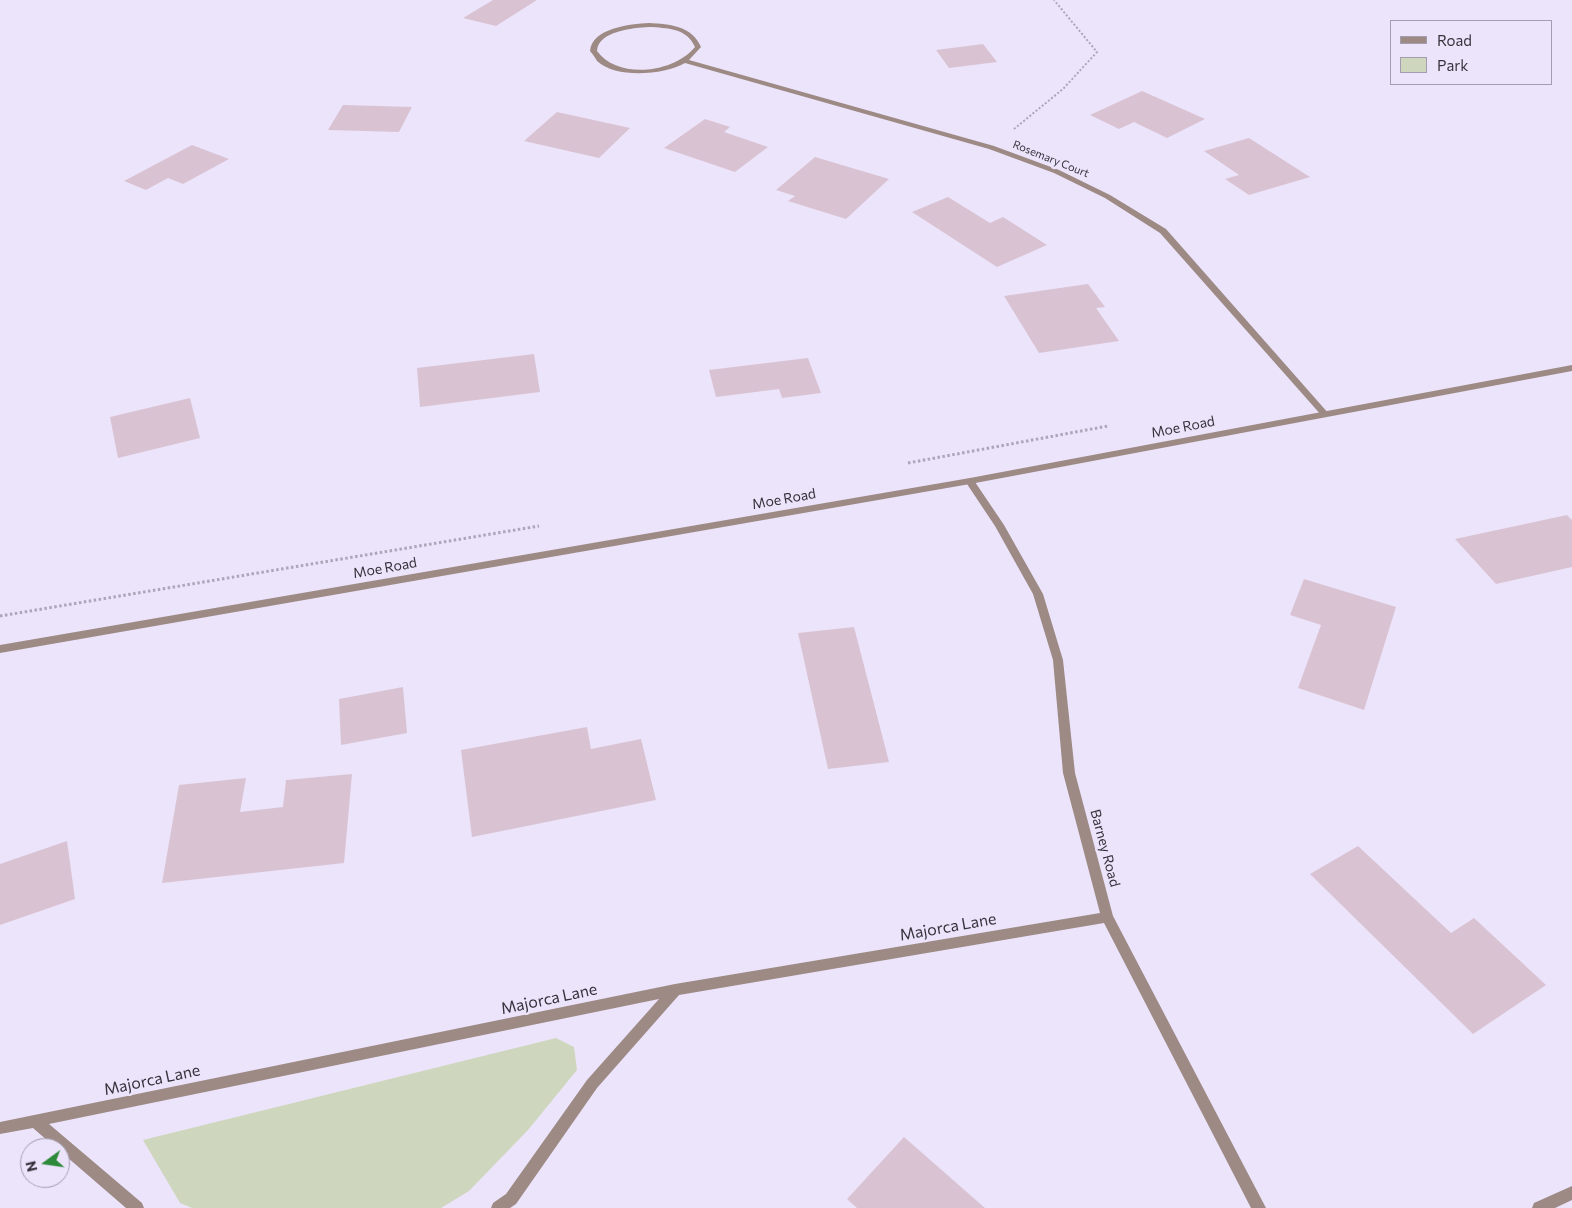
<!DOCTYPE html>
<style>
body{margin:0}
#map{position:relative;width:1572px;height:1208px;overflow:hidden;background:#ece4fb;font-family:Commissioner,sans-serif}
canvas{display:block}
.legend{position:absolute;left:1390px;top:20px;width:162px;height:65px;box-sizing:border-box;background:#ece4fb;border:1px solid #a39daf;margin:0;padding:6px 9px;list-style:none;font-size:15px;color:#36333c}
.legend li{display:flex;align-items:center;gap:10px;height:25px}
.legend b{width:25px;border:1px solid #a39daf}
.north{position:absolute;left:20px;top:1138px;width:50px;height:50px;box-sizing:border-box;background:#ece4fb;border:1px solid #a39daf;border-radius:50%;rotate:256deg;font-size:14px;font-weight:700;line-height:20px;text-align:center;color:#36333c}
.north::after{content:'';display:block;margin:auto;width:18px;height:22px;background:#2d8a3b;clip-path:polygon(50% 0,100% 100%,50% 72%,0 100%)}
</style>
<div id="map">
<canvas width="1572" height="1208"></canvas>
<ul class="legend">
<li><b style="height:6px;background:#9d8a85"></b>Road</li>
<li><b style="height:14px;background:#ced7be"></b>Park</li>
</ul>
<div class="north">N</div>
</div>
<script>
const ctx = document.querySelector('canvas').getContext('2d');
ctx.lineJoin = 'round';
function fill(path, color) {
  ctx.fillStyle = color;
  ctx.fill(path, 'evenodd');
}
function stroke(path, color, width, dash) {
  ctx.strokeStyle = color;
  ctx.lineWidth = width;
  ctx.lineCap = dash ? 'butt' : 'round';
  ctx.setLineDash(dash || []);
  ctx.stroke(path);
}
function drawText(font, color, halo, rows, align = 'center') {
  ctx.font = font + ' Commissioner,sans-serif';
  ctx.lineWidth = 5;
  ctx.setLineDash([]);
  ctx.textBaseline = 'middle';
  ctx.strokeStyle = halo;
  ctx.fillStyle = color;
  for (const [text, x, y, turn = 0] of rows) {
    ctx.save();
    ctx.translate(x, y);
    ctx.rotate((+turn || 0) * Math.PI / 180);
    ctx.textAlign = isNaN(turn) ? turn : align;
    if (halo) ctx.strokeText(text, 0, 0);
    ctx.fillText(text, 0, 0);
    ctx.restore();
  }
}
const green = new Path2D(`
 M556,1038L574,1047L577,1070L528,1130L469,1191L441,1208H192L180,1203L143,1140Z`);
const building = new Path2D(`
 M493,0H537L496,26L463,18Z
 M983,44L997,62L949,68L936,50Z
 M1142,91L1205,119L1167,138L1134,122L1119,129L1090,115Z
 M343,105L412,107L399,132L328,130Z
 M557,112L630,128L599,158L524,141Z
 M705,119L730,127L724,132L768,147L735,172L664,148Z
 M1249,138L1310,177L1249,195L1225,179L1239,175L1204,151Z
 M192,145L229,159L183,184L168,178L146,190L124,181Z
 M815,157L889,179L846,219L788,201L795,196L776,190Z
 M948,197L990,223L1003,217L1047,245L997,267L912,212Z
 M1088,284L1105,307L1096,308L1119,341L1039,353L1004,296Z
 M534,354L540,392L420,407L417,368Z
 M808,358L821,393L782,398L779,389L716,397L709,370Z
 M190,398L200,438L118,458L110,417Z
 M1567,515L1572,520V567L1496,584L1455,539Z
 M1304,579L1396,607L1364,710L1298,688L1321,625L1290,615Z
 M854,627L889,762L828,769L798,633Z
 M403,687L407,733L341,745L339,699Z
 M587,727L591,749L641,739L656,800L472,837L461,750Z
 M352,774L344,863L162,883L179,785L246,778L240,812L283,807L286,780Z
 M67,841L75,899L0,925V864Z
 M1358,846L1451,933L1474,918L1546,985L1473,1034L1310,874Z
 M904,1137L985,1208H857L847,1199Z`);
const pathFar1 = new Path2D(`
 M1014,129L1063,89L1097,52L1054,0`);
const path = new Path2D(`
 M908,463L1108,426
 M0,616L539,526`);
const minor = new Path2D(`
 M649,23C670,24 692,26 701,47L689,60L994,146L1059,170L1110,195L1166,229L1329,414L1328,416H1322L1160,233L1105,198L1054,173L989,149L685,63C664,75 616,79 597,61C595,58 593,54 590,51C592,28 630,24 649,23ZM649,27C667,28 687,28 695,47C674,73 618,80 597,51C598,31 633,28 649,27Z
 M970,478L973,479L1004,525L1043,594L1063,660L1075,773L1113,916L1266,1208H1251L1104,923L679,995L597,1088L516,1204L510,1208H491L493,1203L506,1194L587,1080L659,999L49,1124L142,1203L144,1208H126L60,1151V1148H56L33,1128L0,1134V1122L675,984L1100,913L1063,773L1053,660L1033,594L995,526L965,481Z
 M1572,1186V1200L1555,1208H1532L1534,1203Z`);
const tertiary = new Path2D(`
 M1572,365V371L970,484L0,653V645L970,478Z`);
const farStreetnames = [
 ["Rosemary Court",1051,159,22]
];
const streetNames = [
 ["Moe Road",1183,427,-11],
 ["Moe Road",784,499,-10],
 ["Moe Road",385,568,-10],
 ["Barney Road",1105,848,75]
];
const nearStreetnames = [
 ["Majorca Lane",948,927,-10],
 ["Majorca Lane",549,999,-12],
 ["Majorca Lane",152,1080,-12]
];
fill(green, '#ced7be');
fill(building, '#d9c3d3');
stroke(pathFar1, '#aca6b8', 2, [2, 2]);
stroke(path, '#aca6b8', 3, [2.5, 2.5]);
fill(minor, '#9d8a85');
fill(tertiary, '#9d8a85');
drawText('11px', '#36333c', '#ece4fb', farStreetnames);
drawText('14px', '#36333c', '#ece4fb', streetNames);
drawText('16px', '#36333c', '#ece4fb', nearStreetnames);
</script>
